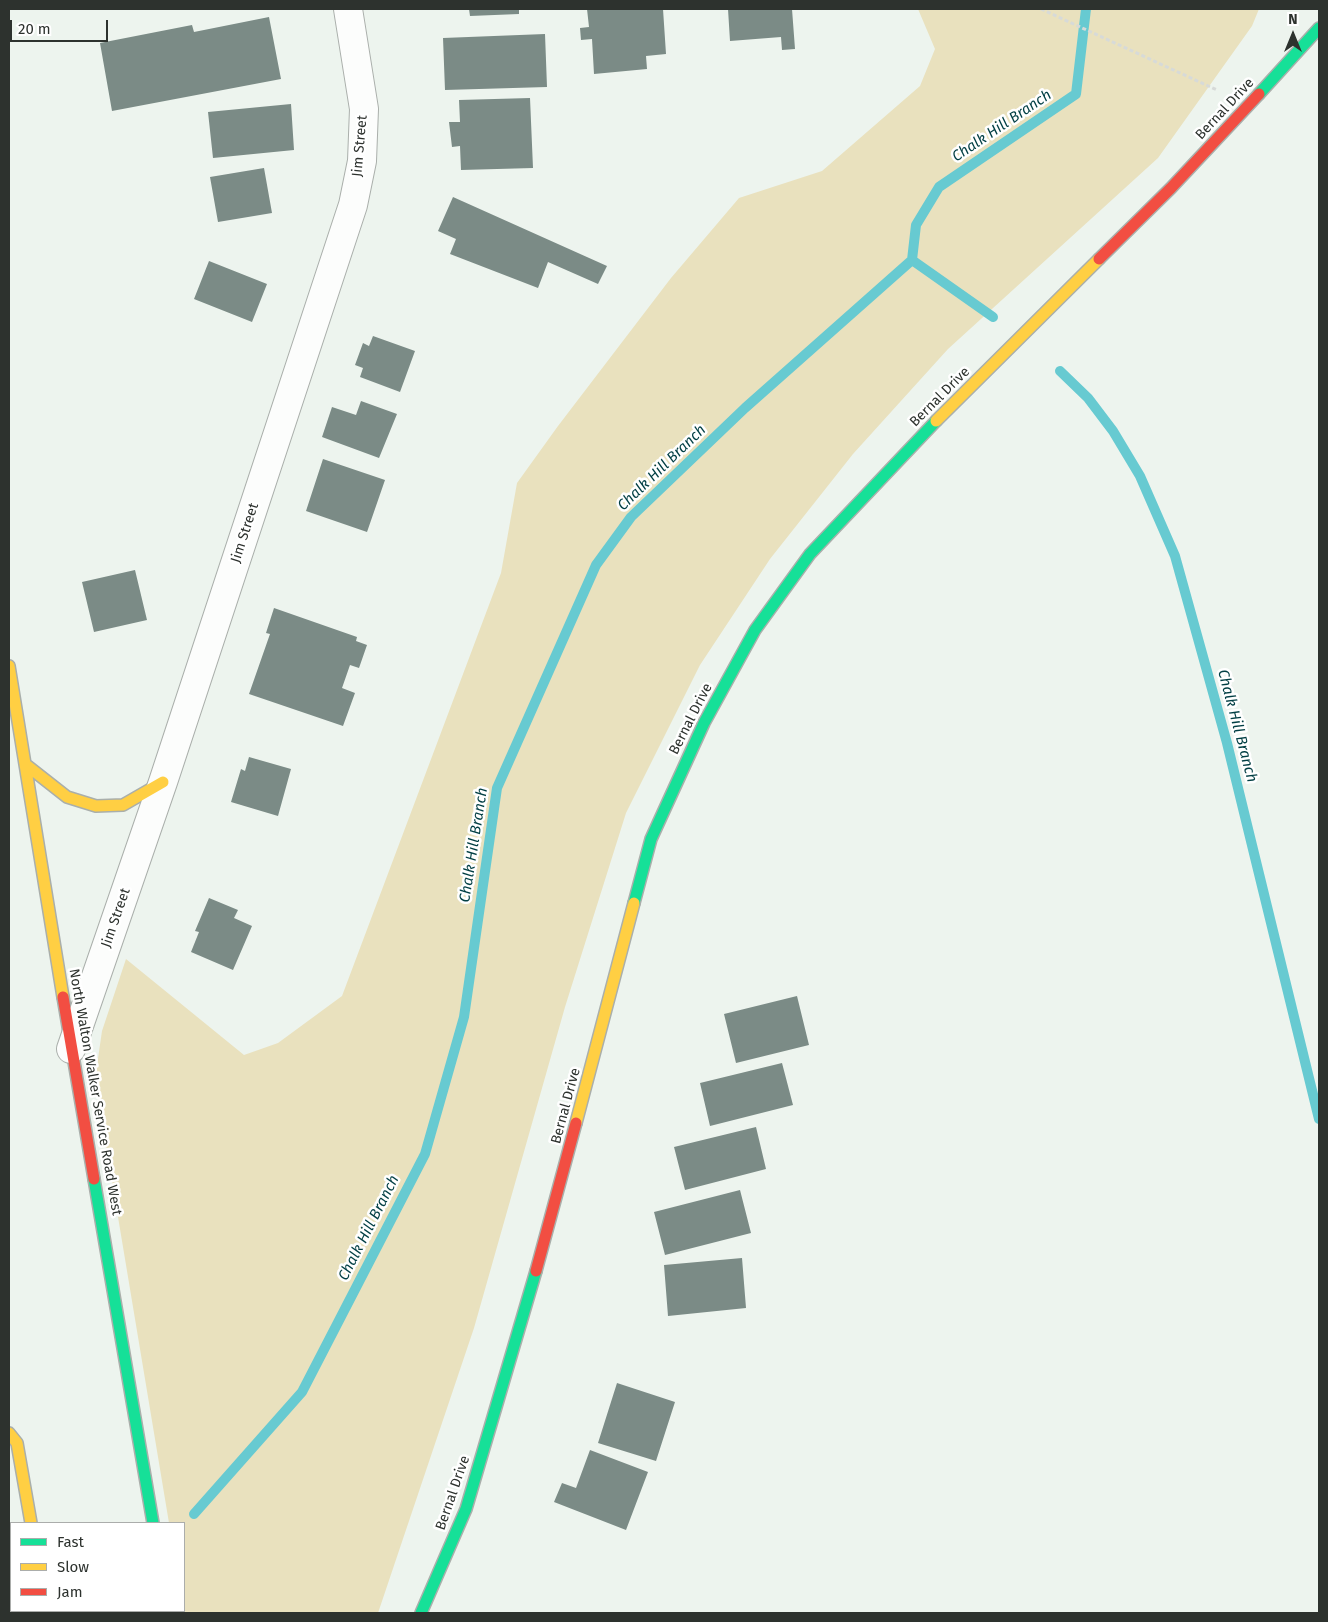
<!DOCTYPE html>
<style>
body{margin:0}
#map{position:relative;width:1328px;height:1622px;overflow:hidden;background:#edf4ee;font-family:"Fira Sans",sans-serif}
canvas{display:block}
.frame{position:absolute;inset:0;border:10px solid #2d322e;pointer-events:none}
.legend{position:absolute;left:10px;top:1522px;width:175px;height:90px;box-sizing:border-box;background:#fff;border:1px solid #abadab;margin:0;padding:6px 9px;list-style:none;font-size:15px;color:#2d322e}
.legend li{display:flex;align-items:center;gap:10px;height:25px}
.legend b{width:25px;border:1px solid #abadab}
.north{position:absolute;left:1268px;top:10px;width:50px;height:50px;-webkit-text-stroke:4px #fff;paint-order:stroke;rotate:0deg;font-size:14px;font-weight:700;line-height:20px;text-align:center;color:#2d322e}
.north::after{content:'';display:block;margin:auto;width:18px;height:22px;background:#2d322e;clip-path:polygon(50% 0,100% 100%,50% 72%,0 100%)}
.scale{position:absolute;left:10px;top:20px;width:98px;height:22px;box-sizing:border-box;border:2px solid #2d322e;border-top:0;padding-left:6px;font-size:15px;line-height:18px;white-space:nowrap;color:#2d322e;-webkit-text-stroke:4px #fff;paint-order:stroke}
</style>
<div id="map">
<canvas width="1328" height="1622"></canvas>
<div class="frame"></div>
<ul class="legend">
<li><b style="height:6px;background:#16e098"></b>Fast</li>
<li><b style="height:6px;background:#ffcf43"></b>Slow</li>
<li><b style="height:6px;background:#f24e42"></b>Jam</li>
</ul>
<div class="north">N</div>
<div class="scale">20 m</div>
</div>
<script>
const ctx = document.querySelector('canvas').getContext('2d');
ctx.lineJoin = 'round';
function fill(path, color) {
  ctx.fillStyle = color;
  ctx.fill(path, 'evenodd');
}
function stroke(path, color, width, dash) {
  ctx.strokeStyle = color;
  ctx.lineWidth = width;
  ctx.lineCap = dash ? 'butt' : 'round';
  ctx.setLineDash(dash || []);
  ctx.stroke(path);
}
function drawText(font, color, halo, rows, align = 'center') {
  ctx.font = font + ' "Fira Sans",sans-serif';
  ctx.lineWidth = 5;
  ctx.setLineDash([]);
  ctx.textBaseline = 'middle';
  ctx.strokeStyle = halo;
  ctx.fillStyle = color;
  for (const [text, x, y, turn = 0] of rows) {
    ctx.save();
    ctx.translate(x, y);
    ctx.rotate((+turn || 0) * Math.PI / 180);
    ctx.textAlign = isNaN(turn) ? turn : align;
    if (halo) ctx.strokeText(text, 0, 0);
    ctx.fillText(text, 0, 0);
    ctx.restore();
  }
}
const green = new Path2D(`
 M918,9H1259L1252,26L1158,158L948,349L853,454L770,559L700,665L626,813L565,1007L474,1328L378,1613H184V1523H169L95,1079L102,1031L126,959L244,1055L278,1043L342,996L501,573L517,483L558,426L671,278L739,198L822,171L920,86L935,49Z`);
const stream = new Path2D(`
 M993,317L912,260L916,225L939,187L1076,94L1086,9
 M1060,371L1088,398L1113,431L1140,476L1175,556L1227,743L1319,1119
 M194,1514L302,1392L425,1154L464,1017L497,788L596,565L631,517L745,408L912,260`);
const building = new Path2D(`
 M469,9H519V14L470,16Z
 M587,9H663L666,54L646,56L647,69L594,74L592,39L581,40L580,28L589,27Z
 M728,9H792L795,49L782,50L781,37L730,41Z
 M269,17L281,79L112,111L100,43L192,25L194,32Z
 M545,34L547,87L445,90L443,38Z
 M530,98L533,168L461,170L460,146L452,147L449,122H460L459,100Z
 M291,104L294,150L213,158L208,112Z
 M264,168L272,213L218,222L210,177Z
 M453,197L607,266L598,284L548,262L538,288L450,254L456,239L438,231Z
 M209,261L267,284L252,322L194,299Z
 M373,336L415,351L400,392L360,377L363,368L355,365L363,343L369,346Z
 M361,401L397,414L379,458L322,437L332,407L356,415Z
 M323,459L385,480L367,532L306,511Z
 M135,570L147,620L94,632L82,582Z
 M274,608L357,637L356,641L367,645L359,668L350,665L342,688L355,693L343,726L249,694L270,634L266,633Z
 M249,757L291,769L278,816L231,802L241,769L245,771Z
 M209,898L238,910L234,918L252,926L233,970L191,952L199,932L195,931Z
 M797,996L809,1045L736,1063L724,1014Z
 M782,1063L793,1105L710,1126L700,1083Z
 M756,1127L766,1169L685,1190L674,1147Z
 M740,1190L751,1233L665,1255L654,1212Z
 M742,1258L746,1308L668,1316L664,1265Z
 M617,1383L675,1402L656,1461L598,1443Z
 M590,1450L648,1472L626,1530L554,1502L562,1483L576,1488Z`);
const path = new Path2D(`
 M1041,9L1217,90`);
const street = new Path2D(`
 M71,1049L163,782L353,205L362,161L364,109L348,9`);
const fast = new Path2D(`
 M1259,94L1319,28
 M634,903L651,839L704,723L755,630L810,554L936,421
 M94,1179L153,1523
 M46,1611V1613
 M168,1611V1613
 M421,1613L466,1509L536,1271`);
const slow = new Path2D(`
 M936,421L1099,259
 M9,666L63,997
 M25,764L67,797L96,806L123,805L163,782
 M576,1123L634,903
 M9,1433L17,1443L31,1523`);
const jam = new Path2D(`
 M1099,259L1171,188L1259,94
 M63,997L94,1179
 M536,1271L576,1123`);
const streetNames = [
 ["Bernal Drive",1225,109,-47],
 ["Jim Street",360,146,-85],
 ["Bernal Drive",940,397,-45],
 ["Jim Street",245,533,-72],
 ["Bernal Drive",691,719,-63],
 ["Jim Street",116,918,-71],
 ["North Walton Walker Service Road West",95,1092,80],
 ["Bernal Drive",566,1106,-75],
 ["Bernal Drive",453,1493,-71]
];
const waterNames = [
 ["Chalk Hill Branch",1002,126,-34],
 ["Chalk Hill Branch",662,468,-44],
 ["Chalk Hill Branch",1237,726,75],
 ["Chalk Hill Branch",474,845,-81],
 ["Chalk Hill Branch",369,1228,-63]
];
fill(green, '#e9e1be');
stroke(stream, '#67cad1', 10);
fill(building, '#7b8b86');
stroke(street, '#aaafab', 30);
stroke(fast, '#aaafab', 14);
stroke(slow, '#aaafab', 14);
stroke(jam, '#aaafab', 14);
stroke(path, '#d7dad8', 3, [4, 2.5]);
stroke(street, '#fcfdfc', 28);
stroke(fast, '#16e098', 11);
stroke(slow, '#ffcf43', 11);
stroke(jam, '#f24e42', 11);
drawText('14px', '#2d322e', '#fff', streetNames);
drawText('italic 15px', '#003e43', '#fff', waterNames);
</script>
